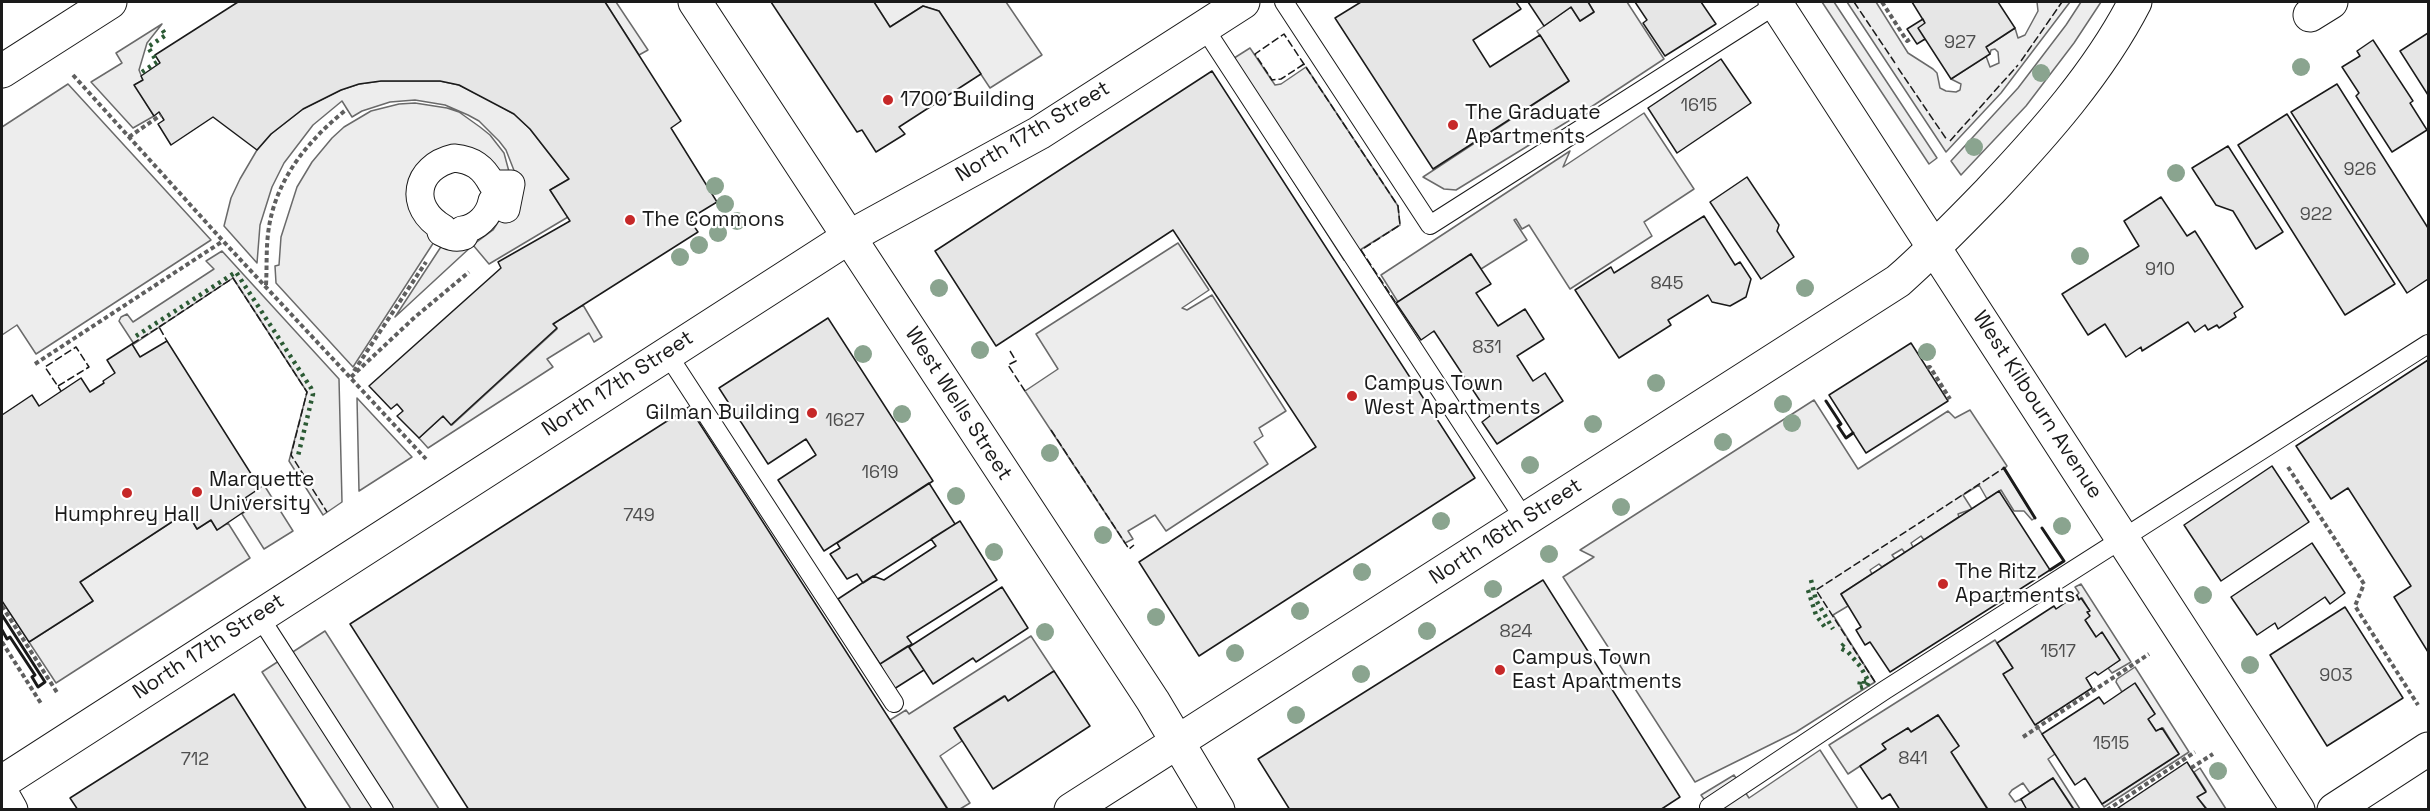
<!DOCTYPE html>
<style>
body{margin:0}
#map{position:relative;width:2430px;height:811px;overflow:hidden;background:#fff;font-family:"Space Grotesk",sans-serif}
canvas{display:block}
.frame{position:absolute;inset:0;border:3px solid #1a1a1a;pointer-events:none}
</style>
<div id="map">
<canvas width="2430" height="811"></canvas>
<div class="frame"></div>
</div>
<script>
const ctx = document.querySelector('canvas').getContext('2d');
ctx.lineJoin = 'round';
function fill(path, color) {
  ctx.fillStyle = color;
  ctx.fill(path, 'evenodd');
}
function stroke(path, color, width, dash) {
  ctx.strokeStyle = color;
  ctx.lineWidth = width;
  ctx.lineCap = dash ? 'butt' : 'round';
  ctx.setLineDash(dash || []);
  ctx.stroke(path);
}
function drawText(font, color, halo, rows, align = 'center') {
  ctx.font = font + ' "Space Grotesk",sans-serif';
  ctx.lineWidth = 4.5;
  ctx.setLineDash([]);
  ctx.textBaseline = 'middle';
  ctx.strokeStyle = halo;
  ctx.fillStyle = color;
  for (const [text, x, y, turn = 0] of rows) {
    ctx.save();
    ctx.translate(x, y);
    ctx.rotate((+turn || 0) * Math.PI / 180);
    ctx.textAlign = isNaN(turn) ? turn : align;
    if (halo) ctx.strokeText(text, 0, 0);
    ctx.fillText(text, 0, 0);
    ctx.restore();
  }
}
const built = new Path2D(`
 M605,2H616L648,50L639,55Z
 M874,2H1006L1042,55L990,88L939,11L923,6L890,27Z
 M1588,2H1627L1664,59L1588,109L1456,190L1444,189L1423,177L1569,81L1537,31L1571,7L1580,21L1594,12Z
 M1822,2H1834L1937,158L1929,164Z
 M1847,2H1876L1908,53L1933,69L1937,73L1940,88L1946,91L1956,92L1960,90L1961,84L1951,79L1986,56L1990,67L1999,63L1998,52L1995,49L1991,50L1990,54L1986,47L2015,28L2018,38L2025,35L2038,11L2037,2H2070L2001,93L1946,152Z
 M2081,2H2101L2074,43L2026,106L1961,175L1951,161L2018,88L2066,25Z
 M162,24L147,43L139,70L143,80L135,85L154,116L133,128L91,82L122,63L116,53Z
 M1250,48L1275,85L1281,84L1306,67L1398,206L1400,225L1344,260L1220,67Z
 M381,81H440L459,85L495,103L514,114L530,129L569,179L550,190L568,217L489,264L473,245L395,317L448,236L474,244L493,230L502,216L515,173L506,150L499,141L479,121L468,115L445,105L415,100L390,102L362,111L352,117L342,101L313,125L284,163L272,187L260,225L257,263L224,226L231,198L240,179L257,150L271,134L303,109L341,90L359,84Z
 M68,84L211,240L36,354L17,325L2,335V127Z
 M415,103L447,108L459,112L480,127L490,135L504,153L511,179L478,164L424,177L443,228L353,367L276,283L275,266L279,265L281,237L297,187L312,162L332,138L344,127L371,111L399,104Z
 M1644,113L1694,189L1644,222L1652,236L1570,289L1529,225L1522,229L1516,219L1514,220L1527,240L1481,269L1471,254L1398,302L1381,275L1570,151L1563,167Z
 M1178,243L1209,290L1182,308L1187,310L1212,295L1286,411L1259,428L1263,436L1254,442L1268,464L1166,531L1155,515L1128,531L1133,539L1125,543L1025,391L1058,369L1036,334Z
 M222,251L339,379L342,502L323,515L289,461L307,392L233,278L134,344L119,321L121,317L127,314L133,322L214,269L206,261Z
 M583,305L602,337L594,342L589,333L547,359L553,367L428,448L419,438L443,416L452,425L557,329L553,324Z
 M357,398L412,457L359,491Z
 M1814,400L1858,469L1948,411L1955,418L1970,410L2007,466L2004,469L2035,518L2032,520L2024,511H2014L2001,490L1987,499L1979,485L1963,495L1972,509L1958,514L1959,517L1924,540L1921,536L1911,543L1913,547L1905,553L1902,549L1892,555L1895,559L1882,567L1879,564L1870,570L1872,574L1841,594L1848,606L1833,615L1875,682L1796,732L1695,782L1563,577L1594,557L1580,550Z
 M264,485L293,531L264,549L242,514L251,507L245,498Z
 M187,512L197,529L211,520L217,530L228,523L250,558L56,683L29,642L93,601L80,582Z
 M2081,584L2131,662L2112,673L2108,668L2120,660L2102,633L2096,637L2085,620L2089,617L2087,612L2089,610L2082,598L2079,600L2077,595L2079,593L2075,587Z
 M325,631L439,809H351L262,672Z
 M1031,636L1054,671L1008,701L1004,696L954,728L962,741L940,756L970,803L960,809H948L890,720L906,710L909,714Z
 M1995,640L2013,668L2004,675L2055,754L2048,759L2080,809H2074L2053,778L2030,793L2023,783L2012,790L2009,794L2015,802L2021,799L2027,809H1988L1951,752L1959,746L1938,715L1911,732L1908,728L1883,744L1886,749L1848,774L1829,745Z
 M2135,667L2189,752L2104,807L2102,804L2179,754L2163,728L2156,731L2148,719L2155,714L2135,684L2122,692L2116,682L2117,679Z
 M1820,750L1858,809H1711L1701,795L1734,775L1749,798Z
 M2200,768L2226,809H2207L2197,797L2206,791L2194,772Z`);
const building = new Path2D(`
 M238,2H605L681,121L671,128L717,202L689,219L698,232L553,324L557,328L451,425L443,416L419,438L397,416L403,411L397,404L391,409L369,386L501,268L498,262L570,221L550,190L569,179L530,129L514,114L476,94L459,85L440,81H381L359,84L341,90L303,109L271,134L257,150L213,117L171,145L158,124L164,120L159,112L154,116L134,85L143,80L141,76L160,63L155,55Z
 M771,2H874L890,27L923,6L939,11L981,74L899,127L905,134L876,152L862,130L857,132Z
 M1361,2H1516L1521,9L1473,40L1490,67L1540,35L1569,81L1433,169L1335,18Z
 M1528,2H1588L1594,12L1580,21L1571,7L1544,26Z
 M1635,2H1701L1716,24L1665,56L1643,23L1647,20Z
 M1912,2H1998L2015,28L1986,47L1990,54L1951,79L1918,28L1925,23Z
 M1923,19L1925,23L1918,28L1925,39L1917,44L1907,29Z
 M2428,33V95L2400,51Z
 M2373,40L2413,101L2410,103L2427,130L2392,152L2356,96L2359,93L2342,67L2360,56L2357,51Z
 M1721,59L1751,103L1677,153L1648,108Z
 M1212,71L1475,478L1199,656L1139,562L1316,447L1173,230L996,346L935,251Z
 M2337,84L2428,228V279L2407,293L2291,112Z
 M2287,114L2395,284L2345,315L2238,145Z
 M2228,146L2283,232L2256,249L2233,211L2216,205L2192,168Z
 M1747,177L1779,225L1777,231L1794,257L1761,279L1710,202Z
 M2161,197L2187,236L2195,231L2243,307L2234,313L2236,317L2219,328L2217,325L2208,330L2205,325L2195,332L2188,322L2142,351L2141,347L2126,357L2105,324L2088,335L2062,294L2139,246L2124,221Z
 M1704,216L1735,265L1740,262L1751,279L1746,297L1730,306L1712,302L1708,295L1668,320L1671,325L1619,358L1575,290L1611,267L1614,273Z
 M1471,254L1491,284L1476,293L1498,326L1525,309L1544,339L1517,356L1533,381L1545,373L1563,401L1497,444L1482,422L1490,416L1434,331L1421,340L1396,303Z
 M828,318L933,481L824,551L778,480L816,455L806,439L768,464L719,388Z
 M167,341L260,488L245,498L251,507L217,530L211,520L197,529L187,512L80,582L93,601L29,642L2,601V415L32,395L39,406L81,378L90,392L104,383L103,381L115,373L107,360L132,344L140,357Z
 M1911,343L1948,401L1866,453L1829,395Z
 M2428,360V652L2394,597L2411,586L2348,488L2331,499L2296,446Z
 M689,407L890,720L948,810H469L350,624Z
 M2272,466L2309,522L2221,581L2184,525Z
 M929,483L955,524L863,583L857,574L847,579L830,554L840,548L837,543Z
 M1999,491L2050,570L1890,672L1870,642L1865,645L1856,630L1861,627L1841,594Z
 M960,521L997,580L907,637L912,644L880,664L838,599L873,576L884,580L936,546L931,539Z
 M2312,543L2345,593L2330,604L2325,597L2278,629L2275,623L2257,635L2231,597Z
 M1543,580L1680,797L1660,810H1290L1258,759Z
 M1002,587L1028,628L976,662L973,658L933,684L909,647Z
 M2077,595L2079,600L2081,598L2090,611L2087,612L2090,616L2085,620L2096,637L2102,632L2120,660L2098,675L2095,672L2086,678L2092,688L2035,725L2003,674L2013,668L1997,643L2054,606L2056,609Z
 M2345,607L2403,698L2327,746L2270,655Z
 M908,646L924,670L894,689L880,664Z
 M1054,671L1090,726L993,789L954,728L1005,696L1008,701Z
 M2135,683L2155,714L2148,719L2156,731L2162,728L2179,754L2102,804L2085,778L2075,785L2042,734L2099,697L2104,704Z
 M234,694L307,810H78L70,798Z
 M1938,715L1959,746L1951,752L1988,810H1900L1890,794L1882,799L1860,766L1886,749L1882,744L1908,728L1911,732Z
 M2187,762L2206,792L2197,797L2207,810H2115Z
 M2053,778L2074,810H2027L2021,799Z`);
const path = new Path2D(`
 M1882,2L1907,41L1912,38
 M73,75L223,241L426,459
 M129,137L161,115
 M266,285C267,268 266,251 268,234C274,181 307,141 347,109
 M35,364L223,241
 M1927,368L1930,367L1950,399
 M354,371L426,262
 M351,377L415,317L469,272
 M2288,467L2364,584L2355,606L2418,705
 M2,606L58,694
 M2,642L42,705
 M2023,737L2149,654
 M2191,768L2213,754
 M2107,810L2195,752`);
const service = new Path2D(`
 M1284,2L1430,225L1777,4
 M1203,26L1525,520
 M666,352L894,703
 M259,616L384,810
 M1709,807L1885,690L2428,344`);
const pedestrian = new Path2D(`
 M454,158C473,160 483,167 492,184H511L506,209L492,201C489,216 477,228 462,230L464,236C455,239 449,236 441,232L443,228C407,207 415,167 454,158Z`);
const minor = new Path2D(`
 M1775,2L2298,810
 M2310,15L2331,2
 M2,71L110,2
 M2334,810L2428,749`);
const tertiary = new Path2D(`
 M695,2L1153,701L1218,810`);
const secondary = new Path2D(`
 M2,782L849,237L1039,133L1243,2
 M2,794L11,810
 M1071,810L1898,281C1931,252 1960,222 1990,191C2044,134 2099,72 2135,2`);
const hedge = new Path2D(`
 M142,72L157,62L148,47L166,35L161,28
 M136,336L236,272L311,388L313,394L298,456
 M1811,580L1816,600L1833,629
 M1808,590L1816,615L1827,630
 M1844,644L1840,648L1848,652L1860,666L1869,682L1867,686L1859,688L1860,681H1864V685`);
const fence = new Path2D(`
 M1854,2L1895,63
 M2021,61L2062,2
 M1304,64L1281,79L1272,80L1255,54L1284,34L1398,206L1400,225L1361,250L1396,303
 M1898,68L1947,140
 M1950,141L2018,65
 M159,327L233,278L307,392L291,455L327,512
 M132,344L159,327L167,341
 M1010,351L1016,361L1008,365L1025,391
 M58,386L89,367L76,347L45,367L61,391
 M1051,430L1129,549L1134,545
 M1875,682L1816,590L2004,468`);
const wall = new Path2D(`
 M1826,401L1841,424L1838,426L1846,438L1853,433
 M2004,468L2035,518
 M2042,528L2064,561L2050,570
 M2,615L45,682L38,687L32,677L35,675L10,637L7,639L2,630`);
const trees = [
 [2301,67],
 [2041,73],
 [1974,147],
 [2176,173],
 [715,186],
 [725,204],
 [737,221],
 [718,233],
 [699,245],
 [2080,256],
 [680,257],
 [939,288],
 [1805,288],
 [980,350],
 [1927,352],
 [863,354],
 [1656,383],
 [1783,404],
 [902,414],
 [1792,423],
 [1593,424],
 [1723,442],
 [1050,453],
 [1530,465],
 [956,496],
 [1621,507],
 [1441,521],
 [2062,526],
 [1103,535],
 [994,552],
 [1549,554],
 [1362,572],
 [1493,589],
 [2203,595],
 [1300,611],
 [1156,617],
 [1427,631],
 [1045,632],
 [1235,653],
 [2250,665],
 [1361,674],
 [1296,715],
 [2218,771]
];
const markers = [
 [888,100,6,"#c62828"],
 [1453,125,6,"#c62828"],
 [630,220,6,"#c62828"],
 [1352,396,6,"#c62828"],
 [812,413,6,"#c62828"],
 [197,492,6,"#c62828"],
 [127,493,6,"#c62828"],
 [1943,584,6,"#c62828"],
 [1500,670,6,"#c62828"]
];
const numberNames = [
 ["927",1960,43],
 ["1615",1699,106],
 ["926",2360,170],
 ["922",2316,215],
 ["910",2160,270],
 ["845",1667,284],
 ["831",1487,348],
 ["1627",845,421],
 ["1619",880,473],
 ["749",639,516],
 ["824",1516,632],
 ["1517",2058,652],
 ["903",2336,676],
 ["1515",2111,744],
 ["841",1913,759],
 ["712",195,760]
];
const poiNames = [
 ["1700 Building",900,100],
 ["The Graduate",1465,113],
 ["Apartments",1465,137],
 ["The Commons",642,220],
 ["Campus Town",1364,384],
 ["West Apartments",1364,408],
 ["Gilman Building",800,413,"right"],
 ["Marquette",209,480],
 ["University",209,504],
 ["Humphrey Hall",127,515,"center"],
 ["The Ritz",1955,572],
 ["Apartments",1955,596],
 ["Campus Town",1512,658],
 ["East Apartments",1512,682]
];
const streetNames = [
 ["North 17th Street",1033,132,-31],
 ["North 17th Street",618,384,-33],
 ["West Wells Street",958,404,57],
 ["West Kilbourn Avenue",2037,405,57],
 ["North 16th Street",1506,532,-33],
 ["North 17th Street",209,647,-33]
];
fill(built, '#ededed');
stroke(built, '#6a6a6a', 1.5);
fill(building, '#e6e6e6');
stroke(building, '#1a1a1a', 1.5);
stroke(service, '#1a1a1a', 20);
stroke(pedestrian, '#1a1a1a', 29);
stroke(minor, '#1a1a1a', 35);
stroke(tertiary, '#1a1a1a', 35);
stroke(secondary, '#1a1a1a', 35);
stroke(path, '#5f5f5f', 4, [4.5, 3]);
stroke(service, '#fff', 18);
stroke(pedestrian, '#fff', 27);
stroke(minor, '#fff', 33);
stroke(tertiary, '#fff', 33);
stroke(secondary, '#fff', 33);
stroke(hedge, '#2b5a34', 4.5, [3, 4.5]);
stroke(fence, '#1a1a1a', 1.5, [8, 3]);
stroke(wall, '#1a1a1a', 3);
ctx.fillStyle = '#8aa48f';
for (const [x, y] of trees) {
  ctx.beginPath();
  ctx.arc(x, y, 9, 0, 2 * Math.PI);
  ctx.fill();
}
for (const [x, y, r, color] of markers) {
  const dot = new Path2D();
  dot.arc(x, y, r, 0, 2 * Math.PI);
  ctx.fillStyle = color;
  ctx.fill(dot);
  stroke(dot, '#fff', 2);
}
drawText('18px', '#4d4d4d', null, numberNames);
drawText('21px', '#1a1a1a', '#fff', poiNames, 'left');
drawText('21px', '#1a1a1a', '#fff', streetNames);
</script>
